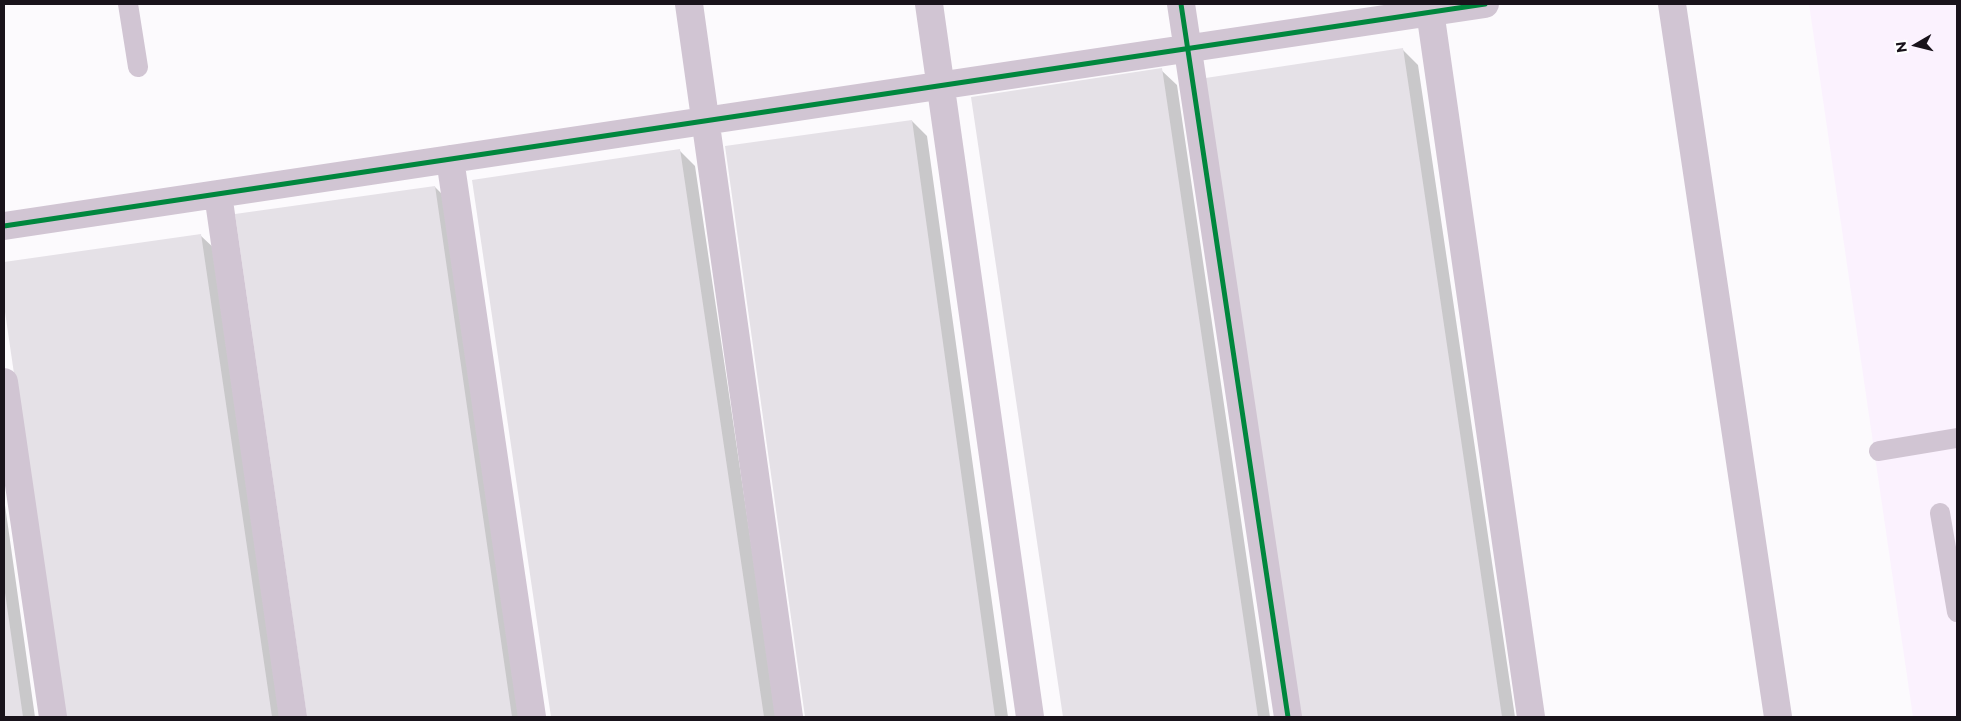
<!DOCTYPE html>
<style>
body{margin:0}
#map{position:relative;width:1961px;height:721px;overflow:hidden;background:#fcfafd;font-family:Montserrat,sans-serif}
canvas{display:block}
.frame{position:absolute;inset:0;border:5px solid #19131b;pointer-events:none}
.north{position:absolute;left:1891px;top:20px;width:50px;height:50px;-webkit-text-stroke:4px #fff;paint-order:stroke;rotate:262deg;font-size:14px;font-weight:700;line-height:20px;text-align:center;color:#19131b}
.north::after{content:'';display:block;margin:auto;width:18px;height:22px;background:#19131b;clip-path:polygon(50% 0,100% 100%,50% 72%,0 100%)}
</style>
<div id="map">
<canvas width="1961" height="721"></canvas>
<div class="frame"></div>
<div class="north">N</div>
</div>
<script>
const ctx = document.querySelector('canvas').getContext('2d');
ctx.lineJoin = 'round';
function fill(path, color) {
  ctx.fillStyle = color;
  ctx.fill(path, 'evenodd');
}
function stroke(path, color, width, dash) {
  ctx.strokeStyle = color;
  ctx.lineWidth = width;
  ctx.lineCap = dash ? 'butt' : 'round';
  ctx.setLineDash(dash || []);
  ctx.stroke(path);
}
const built = new Path2D(`
 M1809,4H1957V717H1913Z`);
const shadow = new Path2D(`
 M1403,50L1418,65L1515,717H1295Z
 M1161,70L1177,85L1270,717H1064L972,98Z
 M912,121L927,136L1008,717H806L727,147Z
 M679,150L695,166L777,717H553L473,181Z
 M435,187L450,202L524,717H308L236,215Z
 M200,235L216,250L284,717H66L4,296V264Z
 M4,498L35,717H4Z`);
const building = new Path2D(`
 M1403,48L1502,717H1294L1199,79Z
 M1162,68L1258,717H1063L971,97Z
 M912,120L995,717H805L725,146Z
 M680,149L764,717H551L472,180Z
 M435,186L512,717H307L235,214Z
 M201,234L272,717H64L4,305V262Z
 M4,593H5L23,717H4Z`);
const service = new Path2D(`
 M128,4L138,67
 M1879,451L1957,438
 M1940,513L1957,612`);
const minor = new Path2D(`
 M689,4L789,717
 M929,4L1030,717
 M1181,4L1288,717
 M1429,4L1531,717
 M1672,4L1778,717
 M450,159L532,717
 M218,194L293,717
 M4,226L1485,4
 M4,382L53,717`);
const cycleway = new Path2D(`
 M1181,4L1288,717
 M4,226L1485,4`);
fill(built, '#fbf2fe');
fill(shadow, '#0003');
fill(building, '#e5e1e7');
stroke(service, '#d1c5d3', 20);
stroke(minor, '#d1c5d3', 28);
stroke(cycleway, '#00873e', 5);
</script>
